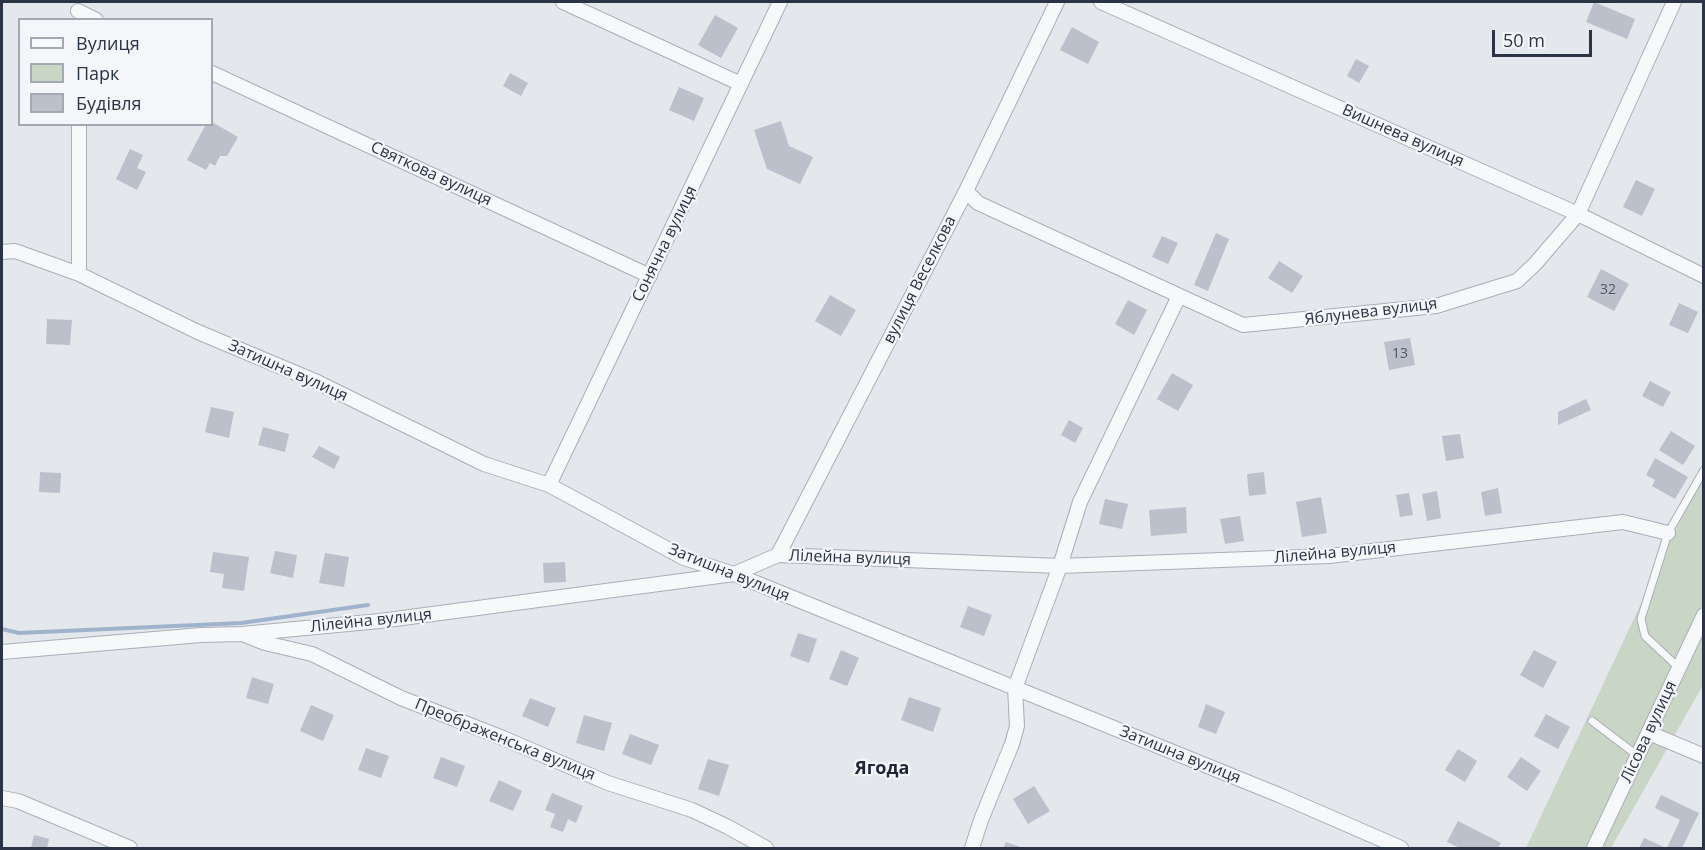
<!DOCTYPE html>
<meta charset="utf-8">
<style>
body{margin:0}
#map{position:relative;width:1705px;height:850px;overflow:hidden;background:#e4e7ec;font-family:"Open Sans",sans-serif}
canvas{display:block}
.frame{position:absolute;inset:0;border:3px solid #2b3445;pointer-events:none}
.legend{position:absolute;left:18px;top:18px;width:195px;height:108px;box-sizing:border-box;background:#f4f6f9;border:2px solid #a4a8b1;margin:0;padding:8px 10px;list-style:none;font-size:18px;color:#2b3445}
.legend li{display:flex;align-items:center;gap:12px;height:30px}
.legend b{width:30px;border:2px solid #a4a8b1}
.scale{position:absolute;left:1492px;top:30px;width:100px;height:27px;box-sizing:border-box;border:3px solid #2b3445;border-top:0;padding-left:8px;font-size:18px;line-height:21px;white-space:nowrap;color:#2b3445;-webkit-text-stroke:4px #f4f6f9;paint-order:stroke}
</style>
<div id="map">
<canvas width="1705" height="850"></canvas>
<div class="frame"></div>
<ul class="legend">
<li><b style="height:8px;background:#f7f8fa"></b>Вулиця</li>
<li><b style="height:16px;background:#c9d6c5"></b>Парк</li>
<li><b style="height:16px;background:#bbc0ca"></b>Будівля</li>
</ul>
<div class="scale">50 m</div>
</div>
<script>
const ctx = document.querySelector('canvas').getContext('2d');
ctx.lineJoin = 'round';
function fill(path, color) {
  ctx.fillStyle = color;
  ctx.fill(path, 'evenodd');
}
function stroke(path, color, width, dash) {
  ctx.strokeStyle = color;
  ctx.lineWidth = width;
  ctx.lineCap = dash ? 'butt' : 'round';
  ctx.setLineDash(dash || []);
  ctx.stroke(path);
}
function drawText(font, color, halo, rows, align = 'center') {
  ctx.font = font + ' "Open Sans",sans-serif';
  ctx.lineWidth = 4.5;
  ctx.setLineDash([]);
  ctx.textBaseline = 'middle';
  ctx.strokeStyle = halo;
  ctx.fillStyle = color;
  for (const [text, x, y, turn = 0] of rows) {
    ctx.save();
    ctx.translate(x, y);
    ctx.rotate((+turn || 0) * Math.PI / 180);
    ctx.textAlign = isNaN(turn) ? turn : align;
    if (halo) ctx.strokeText(text, 0, 0);
    ctx.fillText(text, 0, 0);
    ctx.restore();
  }
}
const green = new Path2D(`
 M1703,472V685L1611,848H1526Z`);
const stream = new Path2D(`
 M2,629L19,633L241,623L368,605`);
const building = new Path2D(`
 M1594,2L1635,19L1627,39L1586,22Z
 M715,15L738,28L721,58L698,45Z
 M1072,27L1099,42L1088,64L1060,50Z
 M1356,59L1369,66L1359,83L1347,76Z
 M510,73L528,83L521,96L503,86Z
 M679,87L704,98L694,121L669,110Z
 M781,121L789,146L813,157L800,184L767,169L754,130Z
 M212,122L238,137L227,156H220L215,166L210,163L206,170L187,160L206,124H212Z
 M130,149L143,155L137,168L146,172L137,190L116,179Z
 M1636,180L1655,189L1642,216L1623,207Z
 M1216,233L1229,239L1208,291L1194,285Z
 M1162,236L1178,243L1168,264L1152,257Z
 M1279,261L1303,276L1292,293L1268,278Z
 M1601,269L1629,284L1614,311L1587,297Z
 M830,295L856,310L841,336L815,321Z
 M1128,300L1147,310L1134,335L1115,324Z
 M1679,303L1698,312L1688,333L1669,325Z
 M47,319L72,320L70,345L46,344Z
 M1410,338L1415,365L1389,370L1384,342Z
 M1172,373L1193,385L1178,411L1157,399Z
 M1650,381L1671,392L1663,407L1642,396Z
 M1586,399L1591,410L1558,425V412Z
 M211,407L234,412L229,438L205,432Z
 M1069,420L1083,428L1075,443L1061,435Z
 M263,427L289,434L285,452L258,445Z
 M1671,431L1695,446L1683,465L1659,450Z
 M1460,434L1464,458L1446,461L1442,436Z
 M319,446L340,457L334,469L312,457Z
 M1655,458L1688,477L1675,499L1652,486L1655,480L1646,475Z
 M40,472L61,473L60,493L39,492Z
 M1264,472L1266,494L1249,496L1247,474Z
 M1498,488L1502,513L1485,516L1481,492Z
 M1437,491L1441,518L1427,521L1422,494Z
 M1409,493L1413,515L1400,517L1396,495Z
 M1321,497L1327,533L1302,537L1296,502Z
 M1105,499L1128,504L1122,529L1099,524Z
 M1186,507L1187,533L1151,536L1149,510Z
 M1240,516L1244,541L1225,544L1220,519Z
 M275,551L297,555L293,578L270,573Z
 M213,552L249,557L244,591L222,588L224,574L210,572Z
 M325,553L349,557L344,587L319,583Z
 M565,562L566,582L544,583L543,563Z
 M968,606L992,615L984,636L960,627Z
 M798,633L817,639L809,663L790,656Z
 M841,650L859,658L847,686L829,679Z
 M1534,650L1557,662L1543,688L1520,675Z
 M252,677L274,684L268,704L246,698Z
 M909,697L941,708L933,732L901,720Z
 M530,698L556,708L548,727L522,716Z
 M1206,704L1225,712L1216,734L1198,727Z
 M311,705L334,715L323,741L300,731Z
 M1546,714L1570,727L1558,749L1534,736Z
 M584,715L612,723L604,751L576,743Z
 M630,734L659,745L651,765L622,754Z
 M366,748L389,756L381,778L358,770Z
 M1458,749L1477,761L1465,782L1445,770Z
 M441,757L465,766L457,787L433,778Z
 M1521,757L1541,771L1527,791L1507,777Z
 M708,759L729,765L719,796L698,789Z
 M499,780L522,791L513,811L489,801Z
 M1034,786L1050,811L1028,824L1013,799Z
 M552,793L583,806L576,823L568,819L563,832L550,827L555,814L545,810Z
 M1661,795L1699,813L1682,848H1667L1680,820L1655,808Z
 M1458,821L1501,843L1498,848H1460L1447,842Z
 M34,835L49,839L47,848H31Z
 M1644,838L1666,848H1639Z
 M1006,842L1023,848H1003Z`);
const lane = new Path2D(`
 M1679,668L1645,636L1641,619L1668,533L1704,470
 M1592,721L1638,756`);
const street = new Path2D(`
 M563,2L741,84
 M1101,2L1578,214L1704,276
 M78,11L96,20
 M212,73L650,276
 M79,124V274
 M966,191L978,203L1243,325L1436,306L1517,281L1535,264L1578,214L1674,2
 M2,252L15,251L79,274L198,332L317,382L484,464L549,485L684,558L734,574L1015,688L1279,795L1401,848
 M549,485L780,2
 M778,555L966,191L1057,2
 M245,635L265,643L312,654L401,698L503,738L608,783L692,810L728,827L766,848
 M2,652L201,635L242,634L380,621L734,574L778,555L1060,566L1329,556L1623,522L1668,533
 M1649,733L1704,756
 M2,798L18,801L130,848
 M972,848L981,820L1012,744L1017,726L1015,688L1060,566L1080,502L1179,296
 M1594,848L1704,615`);
const numberNames = [
 ["32",1608,290],
 ["13",1400,354]
];
const streetNames = [
 ["Вишнева вулиця",1403,136,24],
 ["Святкова вулиця",431,174,25],
 ["Сонячна вулиця",665,244,-64],
 ["вулиця Веселкова",920,280,-63],
 ["Яблунева вулиця",1371,312,-7],
 ["Затишна вулиця",288,371,24],
 ["Лілейна вулиця",1335,553,-5],
 ["Лілейна вулиця",850,558,2],
 ["Затишна вулиця",729,573,22],
 ["Лілейна вулиця",371,621,-6],
 ["Лісова вулиця",1649,732,-65],
 ["Преображенська вулиця",505,740,22],
 ["Затишна вулиця",1180,755,22]
];
const neighbourhoodNames = [
 ["Ягода",882,769]
];
fill(green, '#c9d6c5');
stroke(stream, '#9fb4cc', 4);
fill(building, '#bbc0ca');
stroke(lane, '#a9aeb7', 9);
stroke(street, '#a9aeb7', 16);
stroke(lane, '#f7f8fa', 7);
stroke(street, '#f7f8fa', 14);
drawText('14px', '#4f5766', null, numberNames);
drawText('16px', '#2b3445', '#f4f6f9', streetNames);
drawText('bold 18px', '#1d2536', '#f4f6f9', neighbourhoodNames);
</script>
